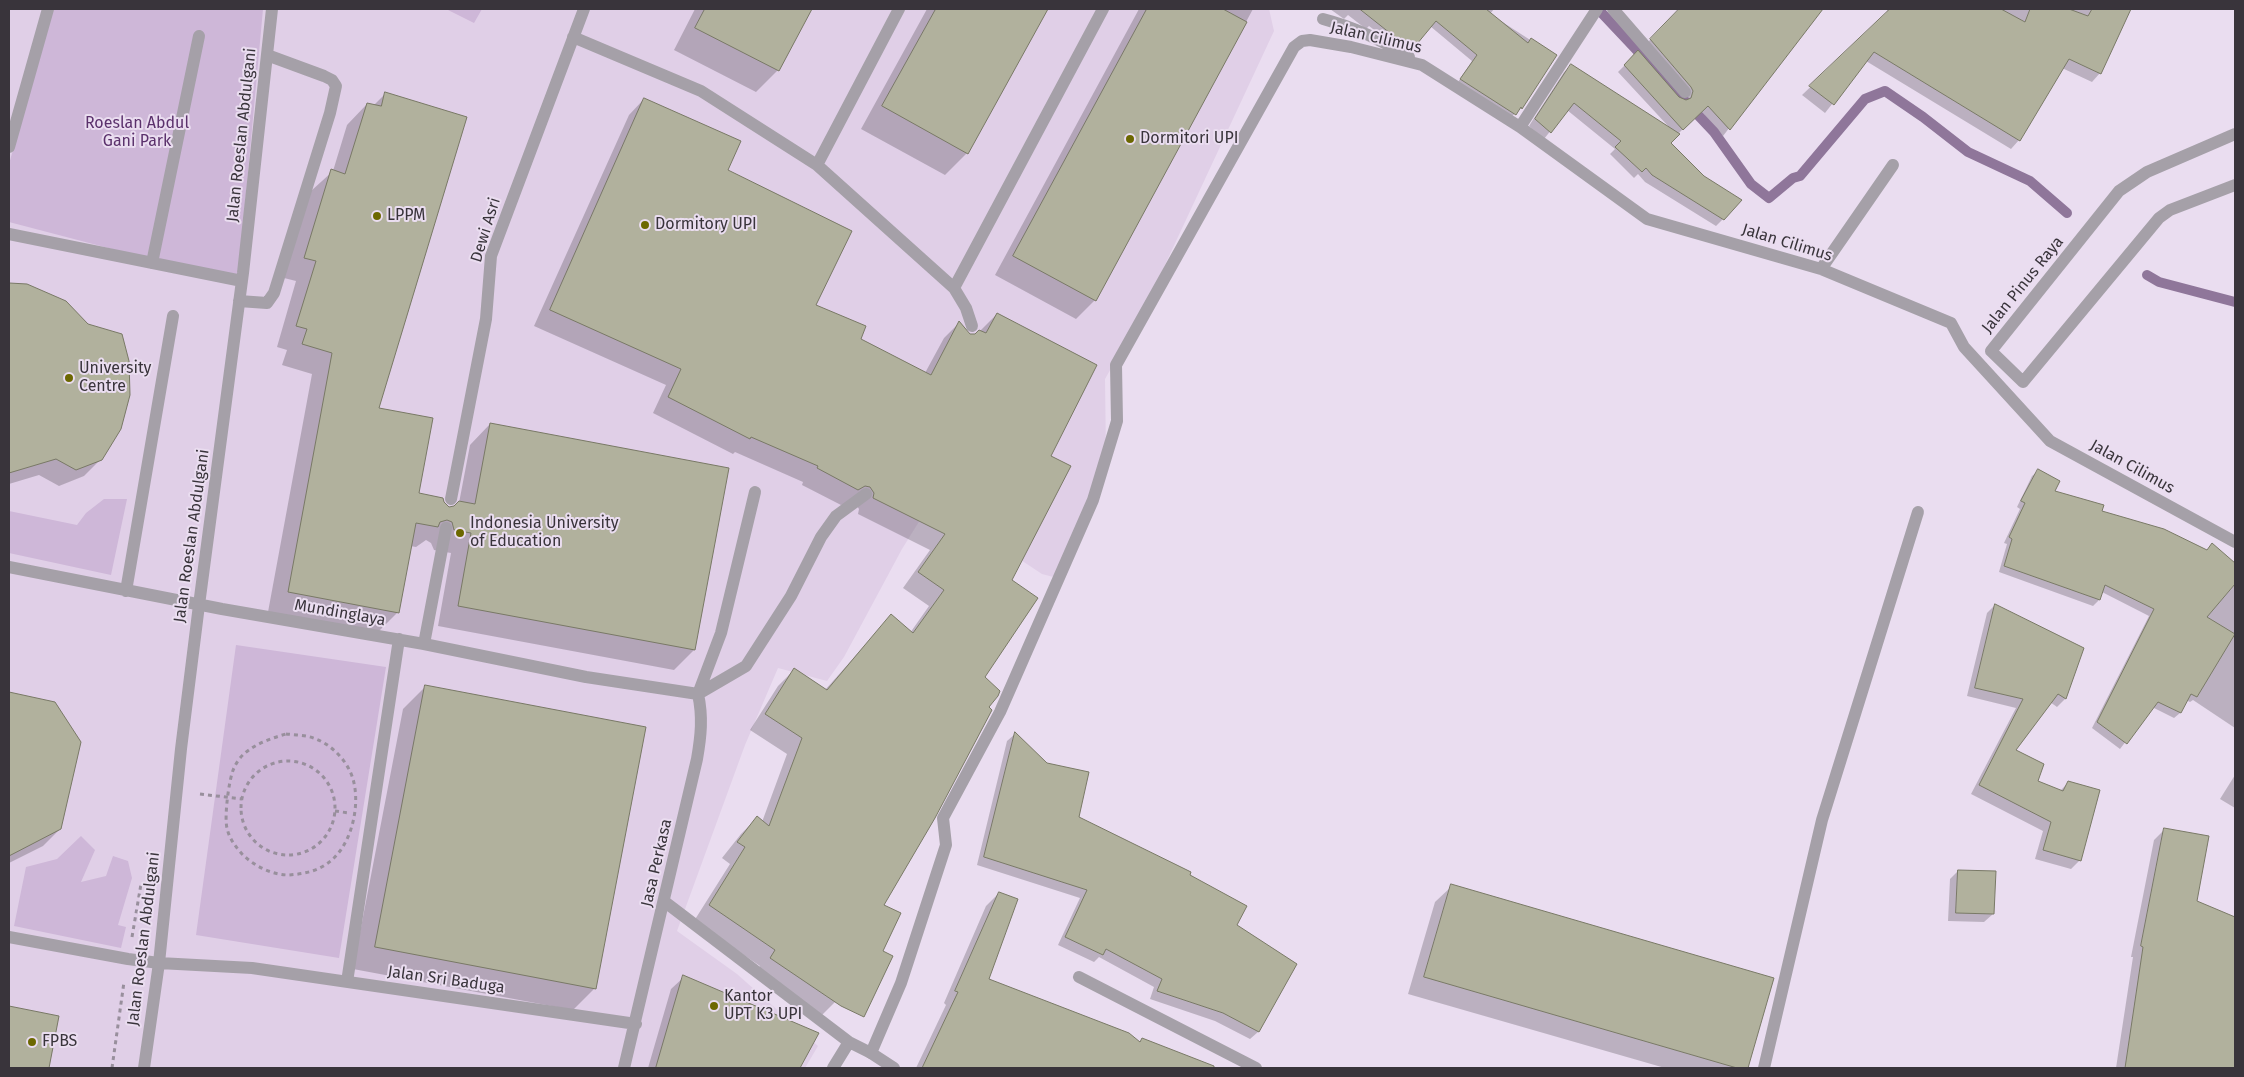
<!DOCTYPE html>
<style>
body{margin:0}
#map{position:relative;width:2244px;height:1077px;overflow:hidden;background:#eaddf0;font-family:"Fira Sans",sans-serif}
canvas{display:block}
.frame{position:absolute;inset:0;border:10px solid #39343b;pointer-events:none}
</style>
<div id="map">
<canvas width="2244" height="1077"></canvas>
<div class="frame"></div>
</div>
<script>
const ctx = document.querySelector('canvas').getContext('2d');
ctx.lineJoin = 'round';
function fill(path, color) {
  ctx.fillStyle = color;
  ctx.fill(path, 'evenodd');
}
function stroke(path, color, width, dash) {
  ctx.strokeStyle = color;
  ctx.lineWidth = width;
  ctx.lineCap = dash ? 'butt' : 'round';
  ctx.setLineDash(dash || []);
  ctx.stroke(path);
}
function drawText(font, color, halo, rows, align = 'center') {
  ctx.font = font + ' "Fira Sans",sans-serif';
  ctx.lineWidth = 4;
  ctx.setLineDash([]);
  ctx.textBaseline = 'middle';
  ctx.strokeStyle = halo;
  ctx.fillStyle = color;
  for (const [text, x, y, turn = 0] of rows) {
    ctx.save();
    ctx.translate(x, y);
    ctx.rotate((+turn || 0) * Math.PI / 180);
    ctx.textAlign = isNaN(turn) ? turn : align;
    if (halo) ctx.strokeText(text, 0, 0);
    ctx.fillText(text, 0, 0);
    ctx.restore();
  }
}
const built = new Path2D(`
 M9,9H1269L1274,31L1143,312L1105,379L1106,456L1057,578L1042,574L936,504L922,517L902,549L844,657L827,681L778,668L745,745L677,931L737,974L818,1046L805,1068H9Z`);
const green = new Path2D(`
 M53,9H263L238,282L9,222V164Z
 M446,9H482L474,23Z
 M104,499H127L111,575L9,553V511L77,525L86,513Z
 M236,645L386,667L339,958L196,935Z
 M81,836L95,850L81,882L106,876L113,856L128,861L132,878L118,925L126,927L121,948L14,926L26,867L57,859Z`);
const shadow = new Path2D(`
 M695,9H811L778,70L756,92L674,50Z
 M927,9H1046L967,153L945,175L861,129Z
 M1139,9H1253L1095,300L1076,319L995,275Z
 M1330,9H1494L1490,14L1555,56L1521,108L1509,119L1456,85L1472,61L1430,26L1406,54L1369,26L1366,29L1348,15L1344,19Z
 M1681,9H1821L1723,136L1701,111L1669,143L1723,219L1716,226L1645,182L1638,174L1634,178L1610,154L1615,149L1567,110L1544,139L1529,126L1564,72L1571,66L1669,127L1618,72L1638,52L1678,99L1686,101L1685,93L1644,46Z
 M1888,9H2130L2100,73L2092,82L2062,68L2019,140L2011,149L1866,61L1825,113L1802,95L1885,16Z
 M386,93L377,409L418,494L442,503L449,508H454L459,503L470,445L490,424L694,650L674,670L438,626L451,553L434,550L431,543L426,540L416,547L410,546L398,612L377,633L268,612L312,374L282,365L287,350L277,347L296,281L284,278L311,191L333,171L347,125L367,104L373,106Z
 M644,99L726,171L814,305L859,339L925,373L944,338L959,323L969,335H976L997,314L1050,456L1010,580L984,677L987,707L882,905L835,1002L819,1018L755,974L760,966L694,921L730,864L722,858L741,834L757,818L762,822L787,754L750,730L778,686L794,670L825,690L891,616L910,633L929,606L903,588L930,550L858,514L859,509L854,502L841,505L802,485L803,482L735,452L733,454L653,413L666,385L534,326L629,115Z
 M9,284L26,285L101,459L84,476L59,486L39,475L9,484Z
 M2038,471L2053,491L2101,512L2207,551L2212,545L2235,565V728L2193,700L2190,702L2186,700L2180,713L2174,718L2152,707L2120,749L2092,728L2149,616L2102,592L2099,600L2093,606L1999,572L2007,544L2004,543L2020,509L2017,507L2032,476Z
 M1995,605L2082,649L2065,699L2057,707L2050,702L2014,750L2037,781L2060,791L2068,783L2080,860L2071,869L2035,859L2043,831L1971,794L2016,708L1967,696L1987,613Z
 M425,687L595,988L573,1010L353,969L403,709Z
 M9,693L54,703L60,829L43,846L9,863Z
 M1015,734L1077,818L1188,876L1236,925L1295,965L1258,1032L1250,1039L1215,1021L1150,999L1154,987L1099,957L1094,962L1058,945L1080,898L977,865L1007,741Z
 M2235,775V808L2220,799Z
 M2165,829L2195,902L2235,918V1042L2225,1068H2116L2133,957H2131L2154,840Z
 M1958,871L1993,914L1984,922L1948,921L1950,879Z
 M1452,886L1772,979L1747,1068H1665L1408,994L1435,902Z
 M999,893L987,980L1139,1042L1142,1040L1187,1068H916L946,1005L944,1003L986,906Z
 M684,977L807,1052L798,1068H648L671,989Z
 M9,1007L58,1017L48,1068H51H9Z`);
const stream = new Path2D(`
 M1598,9L1714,132L1751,184L1769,198L1793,178L1800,176L1865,99L1885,91L1923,117L1968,152L2030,181L2067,213
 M2147,275L2159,282L2235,302`);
const building = new Path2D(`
 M705,9H812L779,71L695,28Z
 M936,9H1048L968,154L882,106Z
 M1147,9H1223L1247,22L1096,301L1013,256Z
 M1360,9H1486L1528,43L1531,38L1557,55L1522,109L1521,107L1516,115L1460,79L1477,55L1436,21L1412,50Z
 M1679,9H1823L1730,130L1708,106L1683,130L1624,65L1638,50L1679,97L1686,100L1691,98L1693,91L1691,87L1650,39Z
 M1890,9H2001L2025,22L2030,9H2069L2088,16L2092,9H2131L2101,74L2069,59L2020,141L1874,52L1834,105L1809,86Z
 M1571,64L1680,134L1671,143L1704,176L1742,200L1724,220L1652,175L1646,168L1642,172L1615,147L1621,141L1574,103L1551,133L1535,119Z
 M385,92L467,117L379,408L433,418L419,493L443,498L444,502L449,507L454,506L459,501L475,504L490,423L729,468L695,650L458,606L471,533L454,530L452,522L447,520L440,522L438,527L416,523L399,613L288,592L332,353L302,344L307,329L296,326L316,261L304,258L331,169L345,174L367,103L381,106Z
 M644,98L741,141L728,170L852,231L816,305L866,326L861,339L931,375L959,321L970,334H975L979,330L986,333L997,313L1097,365L1051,456L1071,466L1012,580L1038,598L985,677L1000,691L998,696L989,707L992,710L935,818L884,905L901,913L883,951L893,956L864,1017L841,1006L770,958L775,950L709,905L745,847L737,842L757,816L769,826L802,738L765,714L794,668L827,690L891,614L913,633L944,590L918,572L945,534L873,498L874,493L870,487L865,486L858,490L817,468L818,466L751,437L750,439L668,397L681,369L550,310Z
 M9,283L27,284L66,301L88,324L122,334L129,361L130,395L121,429L102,460L76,470L56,459L9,473Z
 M2038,469L2060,481L2055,491L2104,505L2102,511L2164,529L2207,550L2212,543L2235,563V584L2207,617L2235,634L2197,697L2191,694L2181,713L2158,702L2127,744L2097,722L2154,609L2105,585L2100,600L2004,566L2012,539L2009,537L2025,503L2021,501Z
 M1995,604L2084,648L2066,699L2058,694L2016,750L2044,764L2038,781L2063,791L2068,781L2100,790L2081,861L2043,850L2051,822L1979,785L2023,699L1975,688Z
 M425,685L646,727L596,989L375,947Z
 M9,692L55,702L81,742L61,829L9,856Z
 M1015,732L1047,763L1089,772L1079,817L1191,872L1190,875L1247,906L1237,925L1297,964L1259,1032L1223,1013L1157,991L1162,979L1106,949L1103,955L1065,937L1087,890L984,857Z
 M2164,828L2209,836L2197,901L2235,917V1068H2125L2143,947L2141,946Z
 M1958,870L1996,871L1994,914L1956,913Z
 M1451,884L1774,978L1748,1068H1737L1424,977Z
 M999,892L1018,899L989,979L1129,1033L1140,1042L1142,1038L1214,1066V1068H922L958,992L955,991Z
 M683,975L819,1033L800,1068H656Z
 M9,1006L59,1016L49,1068H9Z`);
const path = new Path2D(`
 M286,734C296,735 307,735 316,739C334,746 350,764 354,783C360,810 350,850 325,865C314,872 302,874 289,875C272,875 254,866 242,854C235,846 229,838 227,828C224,817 229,778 234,768C236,763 241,756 245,753C257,743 272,738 286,734Z
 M241 808a47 47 0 1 1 94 0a47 47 0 1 1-94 0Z
 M200,794L242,799
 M335,811L349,813
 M132,937L141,884
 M112,1068L124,982`);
const lane = new Path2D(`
 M573,37L701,91L817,165L954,288L966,308L972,326
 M9,147L48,9
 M817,165L899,9
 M9,234L242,281
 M152,263L199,36
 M954,288L1103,9
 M239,301L267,303L274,293L330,113L336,86L332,80L324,76L267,55
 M451,499L486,319L491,256L584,9
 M9,567L222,609L424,644L586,677L698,694C703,717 701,736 697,759L624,1068
 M126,591L173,316
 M424,644L446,528
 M698,694L746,666L791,596L821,537L836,516L866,494
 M698,694L721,633L755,492
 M665,902L849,1042L871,1053
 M9,937L128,959L159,963L252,968L636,1024
 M347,982L399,639
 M144,1068L159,963L181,749L199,605L243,273L272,9
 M833,1068L849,1042
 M1764,1068L1822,820L1918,512`);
const street = new Path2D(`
 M1613,9L1685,92
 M1323,19C1354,27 1382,40 1409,57
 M1520,127L1597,9
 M2235,134L2147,172L2119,191L1991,351L2023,382L2159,218L2170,210L2235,185
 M1821,269L1893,165
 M1079,977L1256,1068
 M894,1068L871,1053L901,983L946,845L943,818L1000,712L1093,500L1117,421L1116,365L1294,47L1302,41L1310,40L1351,47L1422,65L1520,127L1647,219L1821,269L1951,323L1964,347L2050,441L2235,542`);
const markers = [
 [1130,139,5,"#6c6800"],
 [377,216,5,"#6c6800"],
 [645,225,5,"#6c6800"],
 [69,378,5,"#6c6800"],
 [460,533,5,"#6c6800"],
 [714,1006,5,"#6c6800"],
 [32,1042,5,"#6c6800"]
];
const streetNames = [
 ["Jalan Cilimus",1376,38,13],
 ["Jalan Roeslan Abdulgani",242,135,-84],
 ["Dewi Asri",486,230,-73],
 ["Jalan Cilimus",1787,243,17],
 ["Jalan Pinus Raya",2023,285,-51],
 ["Jalan Cilimus",2132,467,29],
 ["Jalan Roeslan Abdulgani",192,536,-82],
 ["Mundinglaya",340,613,10],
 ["Jasa Perkasa",657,863,-77],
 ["Jalan Roeslan Abdulgani",144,939,-83],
 ["Jalan Sri Baduga",446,980,8]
];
const parkNames = [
 ["Roeslan Abdul",137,124],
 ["Gani Park",137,142]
];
const poiNames = [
 ["Dormitori UPI",1140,139],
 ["LPPM",387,216],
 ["Dormitory UPI",655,225],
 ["University",79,369],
 ["Centre",79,387],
 ["Indonesia University",470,524],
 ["of Education",470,542],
 ["Kantor",724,997],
 ["UPT K3 UPI",724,1015],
 ["FPBS",42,1042]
];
fill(built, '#e0cfe7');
fill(green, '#ceb7d8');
fill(shadow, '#0003');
stroke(stream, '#8f769a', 10);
fill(building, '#b1b19d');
stroke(building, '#797966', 1);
stroke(path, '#988f9c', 3, [4, 4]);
stroke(lane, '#a5a0a8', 12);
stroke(street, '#a5a0a8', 12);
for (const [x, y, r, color] of markers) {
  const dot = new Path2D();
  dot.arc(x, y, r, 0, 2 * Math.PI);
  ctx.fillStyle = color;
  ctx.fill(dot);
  stroke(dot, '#eaddf0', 2);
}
drawText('16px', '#39343b', '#eaddf0', streetNames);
drawText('16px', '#5b316c', '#eaddf0', parkNames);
drawText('16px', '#39343b', '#eaddf0', poiNames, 'left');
</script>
